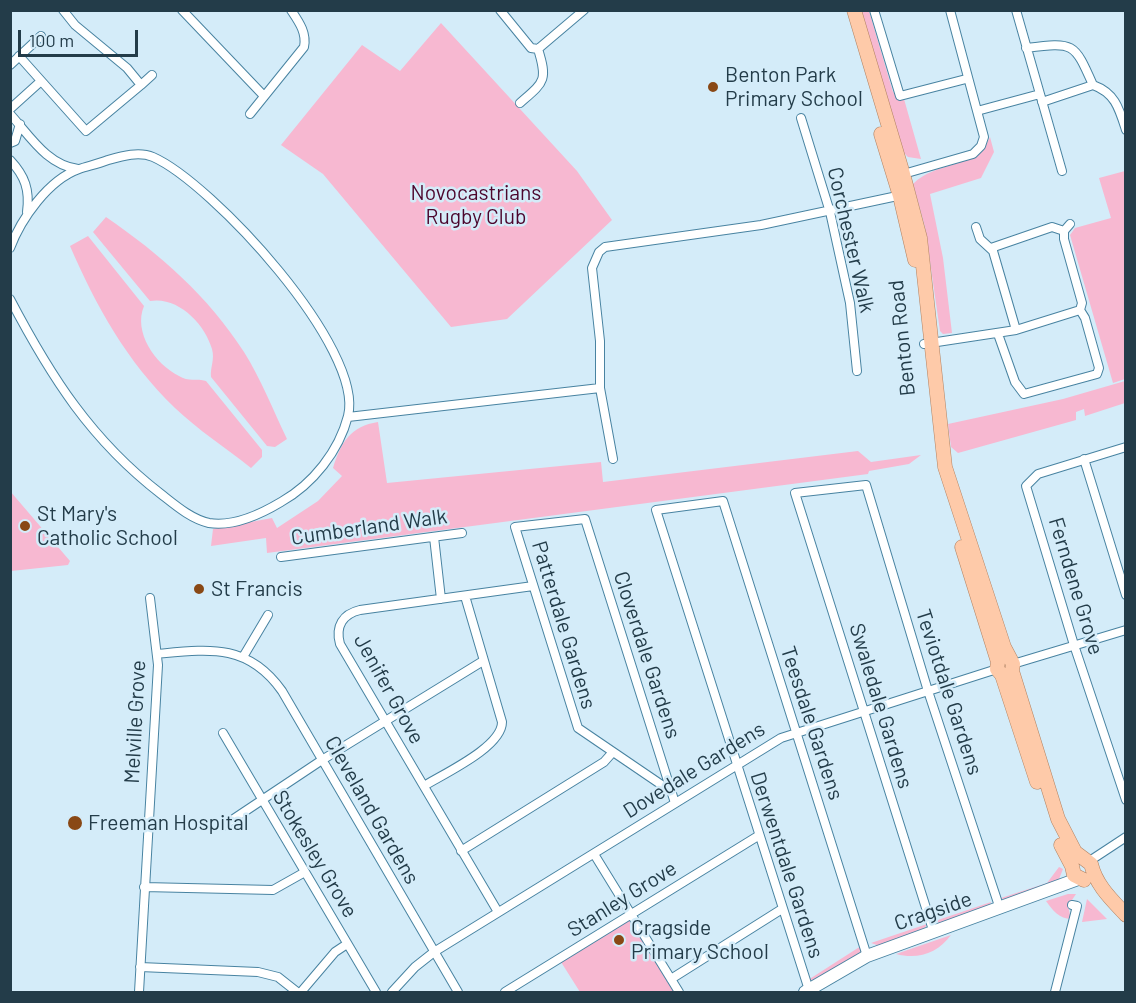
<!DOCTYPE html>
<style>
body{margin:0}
#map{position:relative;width:1136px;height:1003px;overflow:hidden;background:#d4ecf9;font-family:Barlow,sans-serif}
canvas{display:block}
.frame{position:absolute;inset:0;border:12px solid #233c49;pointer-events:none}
.scale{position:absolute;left:18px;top:30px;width:120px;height:27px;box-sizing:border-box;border:3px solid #233c49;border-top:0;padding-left:8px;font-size:18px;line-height:21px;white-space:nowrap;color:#233c49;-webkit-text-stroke:4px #d4ecf9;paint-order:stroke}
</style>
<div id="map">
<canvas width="1136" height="1003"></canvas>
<div class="frame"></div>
<div class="scale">100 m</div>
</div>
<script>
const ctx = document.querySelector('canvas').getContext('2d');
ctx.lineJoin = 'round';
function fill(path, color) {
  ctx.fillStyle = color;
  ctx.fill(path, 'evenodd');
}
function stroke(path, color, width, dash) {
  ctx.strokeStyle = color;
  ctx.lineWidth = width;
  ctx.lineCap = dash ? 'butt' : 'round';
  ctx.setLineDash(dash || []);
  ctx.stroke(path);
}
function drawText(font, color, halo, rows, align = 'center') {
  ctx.font = font + ' Barlow,sans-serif';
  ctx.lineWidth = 5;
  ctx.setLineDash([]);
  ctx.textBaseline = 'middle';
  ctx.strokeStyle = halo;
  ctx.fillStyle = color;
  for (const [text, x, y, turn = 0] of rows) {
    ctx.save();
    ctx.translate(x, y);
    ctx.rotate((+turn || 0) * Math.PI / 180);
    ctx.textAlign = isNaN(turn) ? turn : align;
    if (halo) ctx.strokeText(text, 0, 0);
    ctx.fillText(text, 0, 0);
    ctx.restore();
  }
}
const green = new Path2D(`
 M861,11H869L893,92L904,99L921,159L908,157L903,152Z
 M441,23L577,171L612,220L507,319L451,327L323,174L281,145L362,45L400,71Z
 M990,137L994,152L981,178L930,194L943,258L952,333L943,334L940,331L925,227L913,184C935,161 977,169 990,137Z
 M1125,171V379L1113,383L1070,235L1075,228L1111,218L1099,178Z
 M106,217C160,254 208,296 244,352C261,379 273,410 287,439L275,447L267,446L211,377C210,367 215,360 212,349C205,324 178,296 150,301L93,232Z
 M88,236L144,306C133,332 155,364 179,376C188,382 197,378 206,381L262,450V457L251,468C226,448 198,430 175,408C127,362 96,306 70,246Z
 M1125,381V403L1085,416L1084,409L1076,412V420L958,453L951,447L948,424L1063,399Z
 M378,422L387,483L601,462L603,482L858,451L871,462L921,455L909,464L869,471L868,474L267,553L266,538L211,546L213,529L272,518L277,528L318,501L342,476L333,468C341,442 351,426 378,422Z
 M10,491L70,561L68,565L11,571Z
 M1059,867L1063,869L1059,879L1060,881L1004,900L1001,898L1047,883Z
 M1068,894H1076L1068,906L1071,919C1060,919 1052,910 1046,901Z
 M1087,899L1107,919L1082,922Z
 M991,902L990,905L941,924L935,921Z
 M630,919L675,992H580L561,962Z
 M927,924L923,931L880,946L871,943Z
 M951,935C938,953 918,960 896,954Z
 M861,946V952L858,956L814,981L808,980Z`);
const street = new Path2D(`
 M182,10L264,96
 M500,10L531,48L538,49
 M874,10L900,96L966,79
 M1016,10L1062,171
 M1026,48C1074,42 1074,42 1093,85L1042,102
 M19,56L86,131L141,85L127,68L75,25L63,10
 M10,65L41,36
 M141,85L152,75
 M1093,85C1115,93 1119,108 1126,130
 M520,103C544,82 548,81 538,49L584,10
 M10,109L41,81
 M977,111L1040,94
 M10,114C30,136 47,165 78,169
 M250,114L304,47C307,33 299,22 291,10
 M801,118L830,212L850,303L857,371
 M10,143L15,141L20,124
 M10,160C25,176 30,190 27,212
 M900,175L973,154L981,146L984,137L950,10
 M976,227L980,239L993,251L1016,330
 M10,248C21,219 48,180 79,169C88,166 98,164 108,160C122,156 139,151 153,157C212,183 365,349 348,416C339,451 313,484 281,502C261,514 233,527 209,523C191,519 175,505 161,494C91,440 51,377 10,299
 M991,248L1052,227L1064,231
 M998,334L1015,382L1024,394L1097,374L1099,368L1085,318L1080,310L1082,303L1064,239V231L1070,224
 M924,344L1016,330L1080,310
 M348,417L600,388
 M1126,447L1038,474L1026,486L1074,645L1126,800
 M613,459L600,388V341L592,268L599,252L605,247L761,225L902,195
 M1084,459L1126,595
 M434,537L441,599
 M281,557L462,533
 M157,654C209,649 248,643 282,691L458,992
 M243,657L268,615
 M1013,664L1126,630
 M223,733L376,992
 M424,786C445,773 502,747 502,722L465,596
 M672,792L578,728L515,527L585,519L675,803
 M223,826L322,760L483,661
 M461,851L604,762L612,753
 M594,854L679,992
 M1088,862L1126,837
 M144,887L273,890L305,872
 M498,912L340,644C335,626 343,614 360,610L533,586
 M933,930L795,493L866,485L928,691L1000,909
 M140,967L258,972L278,977L297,992
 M671,979L782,909
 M809,990L656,510L723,501L867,956
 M139,992L158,665L150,598
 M301,992L335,952L347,944
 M392,992L415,967L434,952L781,738L997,669
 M505,992L758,836
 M1055,992L1077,906L1072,905`);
const secondary = new Path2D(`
 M805,992L867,956L1078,879`);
const primary = new Path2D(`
 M854,10L903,174L920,238L945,467L1004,647L1013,664L1012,671L1058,819L1075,852L1091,864C1096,885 1111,899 1126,915
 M881,134L900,196L915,260
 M962,547L998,662L997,669L1002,675L1037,782
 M1061,845L1072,866L1074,875L1084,880`);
const markers = [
 [713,87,6,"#894815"],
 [25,526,6,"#894815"],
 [199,589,6,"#894815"],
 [75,823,8,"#894815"],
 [619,940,6,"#894815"]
];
const poiNames = [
 ["Benton Park",725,75],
 ["Primary School",725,99],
 ["St Mary's",37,514],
 ["Catholic School",37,538],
 ["St Francis",211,589],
 ["Freeman Hospital",88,823],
 ["Cragside",631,928],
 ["Primary School",631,952]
];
const parkNames = [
 ["Novocastrians",476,193],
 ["Rugby Club",476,217]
];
const streetNames = [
 ["Corchester Walk",851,240,77],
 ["Benton Road",902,338,-96],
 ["Cumberland Walk",369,527,-8],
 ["Ferndene Grove",1076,586,73],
 ["Patterdale Gardens",564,625,73],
 ["Cloverdale Gardens",647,655,72],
 ["Jenifer Grove",389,689,61],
 ["Teviotdale Gardens",949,692,72],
 ["Swaledale Gardens",881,706,73],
 ["Melville Grove",135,722,-87],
 ["Teesdale Gardens",812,723,72],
 ["Dovedale Gardens",694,770,-32],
 ["Cleveland Gardens",372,810,60],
 ["Stokesley Grove",315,854,59],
 ["Derwentdale Gardens",787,865,72],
 ["Stanley Grove",622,899,-32],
 ["Cragside",933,911,-19]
];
fill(green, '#f7b8d1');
stroke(street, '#4883a1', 10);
stroke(secondary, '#4883a1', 14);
stroke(primary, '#b18262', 15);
stroke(street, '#fff', 8);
stroke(secondary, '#fff', 12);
stroke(primary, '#fecaa9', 14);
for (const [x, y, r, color] of markers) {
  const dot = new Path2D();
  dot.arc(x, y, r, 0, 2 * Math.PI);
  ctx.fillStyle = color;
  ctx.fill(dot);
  stroke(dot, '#d4ecf9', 2);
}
drawText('21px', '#233c49', '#d4ecf9', poiNames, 'left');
drawText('21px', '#4c062d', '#d4ecf9', parkNames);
drawText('21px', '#233c49', '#d4ecf9', streetNames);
</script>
